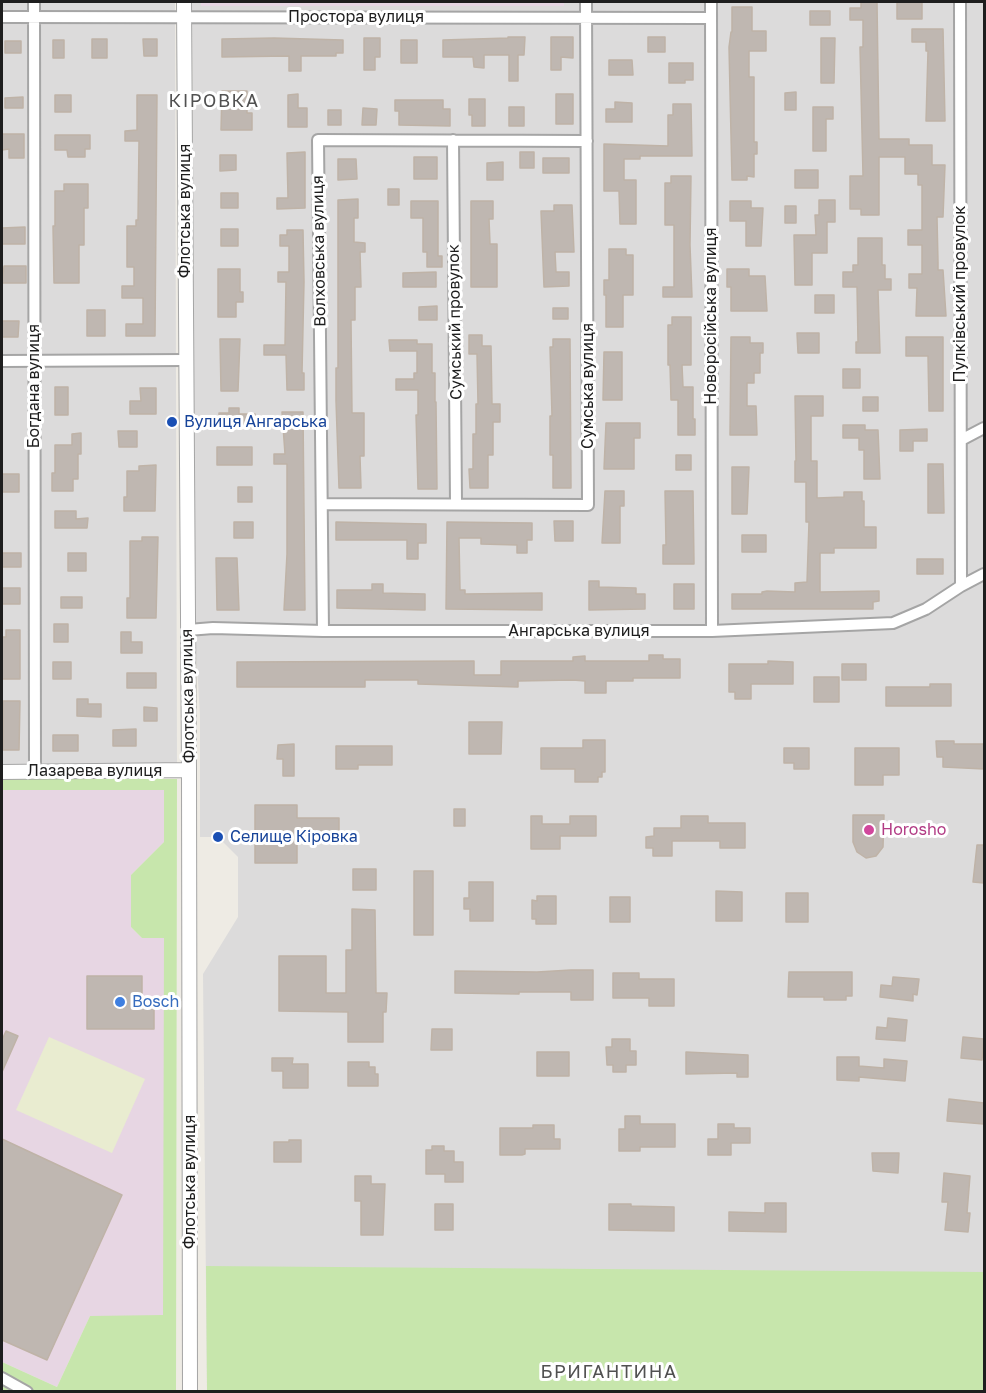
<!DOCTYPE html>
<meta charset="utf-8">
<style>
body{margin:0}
#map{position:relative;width:986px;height:1393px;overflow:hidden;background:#eeebe4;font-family:"Golos Text",sans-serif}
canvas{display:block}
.frame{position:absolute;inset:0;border:3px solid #1e1e1e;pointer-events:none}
</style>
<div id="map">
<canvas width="986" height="1393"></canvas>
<div class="frame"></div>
</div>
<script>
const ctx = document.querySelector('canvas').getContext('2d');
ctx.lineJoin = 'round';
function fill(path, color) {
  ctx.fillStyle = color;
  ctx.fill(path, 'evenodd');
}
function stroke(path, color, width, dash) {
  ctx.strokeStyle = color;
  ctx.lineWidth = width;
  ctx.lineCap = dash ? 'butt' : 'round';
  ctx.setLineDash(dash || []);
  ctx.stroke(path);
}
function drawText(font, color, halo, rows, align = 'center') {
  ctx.font = font + ' "Golos Text",sans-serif';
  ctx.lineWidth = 6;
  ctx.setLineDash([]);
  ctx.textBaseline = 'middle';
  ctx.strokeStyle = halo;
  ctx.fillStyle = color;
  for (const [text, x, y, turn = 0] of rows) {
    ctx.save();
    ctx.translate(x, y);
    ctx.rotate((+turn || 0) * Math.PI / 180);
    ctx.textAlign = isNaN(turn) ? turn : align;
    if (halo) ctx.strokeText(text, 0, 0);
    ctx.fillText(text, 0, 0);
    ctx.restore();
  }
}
const residential = new Path2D(`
 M2,2H175L177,766L2,767Z
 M192,2H984V1391H207L203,974L238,917V857L218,837H200V715L195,633Z`);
const industrial = new Path2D(`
 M201,2H564V6H201Z
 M164,789V842L131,875V927L142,938H164V1316H90L57,1387L2,1362V790Z`);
const farmland = new Path2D(`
 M49,1037L145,1079L112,1153L16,1110Z`);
const grass = new Path2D(`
 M2,779H177L176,1391H2V1362L57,1387L90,1316L163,1315L164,938H142L131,927V875L164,842V790H2Z
 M206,1266L984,1272V1391H207Z`);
const building = new Path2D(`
 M861,2H877L879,139H909V145H932V165H945L943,217H937L938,262V270H943L946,316H916L917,288H909V274H922V245H908V230H922V185H918V174H905V157H879V215H861V209H850V176H863L860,47H863V20H850V8H861Z
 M897,2H922V19H897Z
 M732,7H752V31H766V51H749V77H754V142H757V154H754V177L747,176V180H732L729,47L731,32H732Z
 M810,11H830V25H810Z
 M912,29H943L945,121H926L928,51H926V42H912Z
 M508,37H525L524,55H518V81H509V55H484V68L474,67L473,57H443V40L508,38Z
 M551,37H573V58L561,57V70H551Z
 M648,37H665V52H648Z
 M274,38L343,40V53H336V56H301V71H289V56L222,57V39Z
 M364,38H380V57H375V70H364Z
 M821,38H835L834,83H821Z
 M92,39H107V58H92Z
 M143,39H157V56H144Z
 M53,40H64V58H53Z
 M401,40H417V63H401Z
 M5,41H21V53H5Z
 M609,60H632L633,75H609Z
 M669,63H693V80H685V83H669Z
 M222,91H247V113H252V130H221Z
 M796,92V110H785V93Z
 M298,94V108H307V127H288V95Z
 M556,94H573V124H556Z
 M55,95H71V112H55Z
 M137,95H157L155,336H126V324H143V298H122V286H134V267H127V226H136V220H138L139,141H125V131L137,130Z
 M23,97V108H5V98Z
 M469,99H485V126H472V115H469Z
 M395,100H443V109H450V126L399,125V111H395Z
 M615,102L632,103V122H606V109H615Z
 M673,104H691L692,156H640V159H624V180H636V224H620L619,191H604V144L668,146V115H673Z
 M509,107H524V126H509Z
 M813,107H833V119H826V151H813Z
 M363,108L377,109L376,125H362Z
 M328,110H341V125H328Z
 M2,134H24V158H9V149L2,150Z
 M55,135H90V149H85V157H68L67,150H55Z
 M305,152V208L277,209V198H288L287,153Z
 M520,152H534V168H520Z
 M220,155H236V170L220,171Z
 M414,157H437V179H414Z
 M543,158H569V173H543Z
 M338,159H356L357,179L338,180Z
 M503,162V180H487V163Z
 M795,170H818V188H795Z
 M671,176H691L690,245L692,297H663V287H674V225H665V183H671Z
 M64,184H88V208H84V245H79V283H54L53,226H55V191H64Z
 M388,189H399V205H388Z
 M221,193H238V208H221Z
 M358,199V218H354V242L365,243V252H360L361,287H355V320H351L352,413H364V456H360L361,488H339L336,401V368H338V200Z
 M819,200H835V222H827V253H812V285H795L794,235H816L815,215H819Z
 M411,201H438V256H442V267H427V252H423V218H411Z
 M471,201H493V219H489L490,244H497V287H471Z
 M730,201H751V208H763L761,246H746V221H730Z
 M554,205H572L574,252H555L556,272H569V286L544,287L541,211H554Z
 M785,206H796V223H785Z
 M25,227V244H2V228Z
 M221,229H238V246H221Z
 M287,230H303L304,282L302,373H304V390H287L286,355H264V345H285L286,282H278V272H289V246H280V235H287Z
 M858,238H882V265H885V279H891V290H878L880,353H856V342H858L857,287H843V272H853V265H858Z
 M609,249H626V255H633V295H623V327H606V295H604V280H609Z
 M4,266H26V283H2Z
 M218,269H240V292H243V302H236V317H218Z
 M727,269H749V276H765L767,311H731V287H727Z
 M436,272V287H403V273Z
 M815,295H834V313H815Z
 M437,306V320H419V307Z
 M553,308H568V319H553Z
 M87,310H105V336H87Z
 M672,317H691V365H682L683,387H693V419H695V435H678V400H671L670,365H668V325H672Z
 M2,321H19L18,337H2Z
 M797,333H819V353H798Z
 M469,335H482V346H491L492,404H500V422H493V455H488V488H470L469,469H473V434H476V404H478L477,354H469Z
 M731,337H750V343H763V353H760V373H754V383H747V406H756L757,435H730Z
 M906,337H943V411H929L928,356H906Z
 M220,339H240L238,391H221Z
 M553,339H570L571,488H553V455H550V416H552L550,347H553Z
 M389,340H417V344H432V373H435V402H436L437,489H418L416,415H418V390H396V379H414V373H417V351H390Z
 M604,352H622V400H603Z
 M843,369H860V388H843Z
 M55,387H68V415H55Z
 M140,388H156V414H130V401H141Z
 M795,396H823V416H811V461H817V498L844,497V492H862V501H864V527H876V548H834V553H820V592L879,591V601L873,602V609H732V594H762V592L767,591L795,592V583L807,582L809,522H806V482H795V461H796Z
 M863,397H878V411H863Z
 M229,408H239V414H255V427H219V413H229Z
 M282,412H303L305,610H284L287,554V464H274V454H285Z
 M606,423H640V438H634V469H604Z
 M843,425H865V430H878L880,479H864V450H859V438H843Z
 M927,429V441H913V451H900V430Z
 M118,431H137V447H119Z
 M81,433V454H78V479H73V491H52V473H55V445H72V434Z
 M217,447H252V465H217Z
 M676,455H691V470H676Z
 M928,464H943L944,513H928Z
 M156,465L155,511H124V497H127V471H139V466Z
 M732,467H749L747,514H732Z
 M2,474H19V492H2Z
 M238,487H252V502H238Z
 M605,491H624V506H620V543H602Z
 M665,491H693L694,564H663V545H666Z
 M55,511H76V519L88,518L87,528H55Z
 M554,521H573V541H555Z
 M234,522H253V538H234Z
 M336,522L426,524V543H418V559H407V540H336Z
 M447,522L532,523V540H527V553H517V545L481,544V538H459L460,590H465V594L542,593V610L446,609Z
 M742,535H766V552H742Z
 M142,537H158L156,618H127V598H130V541H142Z
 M2,553H21V567H2Z
 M68,553H86V571H68Z
 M216,558H237L239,610H217Z
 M917,559H943V574H917Z
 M589,581H599V587L636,588V594H645V609L589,610Z
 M372,584H383V593L425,594V610L337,608V590H372Z
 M674,584H694V609H674Z
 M2,588H20V604H2Z
 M61,597H82V608H61Z
 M54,624H68V642H54Z
 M6,630H20V679H2V637H6Z
 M121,632H131V642H142V653H121Z
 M649,655H663V659H680V678H633V681H606V693H585V681L573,680L518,681V687L418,684V680H365V687H237V662L474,661V675H501V661H573V657L585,656V661H649Z
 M768,661L793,662V684H751V699H735V692H729V664H768Z
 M53,662H71V679H53Z
 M842,664H866V680H842Z
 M127,673H156V688H127Z
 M814,677H839V702H814Z
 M930,684H951V706H886V687H930Z
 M77,699H88V704H101V717L77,716Z
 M3,701H20L19,750H3Z
 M144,707L157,708V721H144Z
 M469,722H502L501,754H469Z
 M136,729V746H113V730Z
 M53,735H78V751H53Z
 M583,740H605V772H602V777H598V782H575V769H541V748H583Z
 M936,741H954V744H984V769L943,767V757H937Z
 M294,744V776H283V759H277L278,745Z
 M336,746H392V765H358V769H336Z
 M784,748H809V769H794V763H784Z
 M855,748H899V775H883V785H855Z
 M255,805H297V818H339V838H297V863H255Z
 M454,809H465V826H454Z
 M853,815H884L883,847L876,856L866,858L857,852L853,842Z
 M531,816H542V824H570V816H596V836H560V849H531Z
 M681,816H708V823H745V848H720V841H672V856H653V848H646V837L654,836V828H681Z
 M977,845H984V883L973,882Z
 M353,869H376V890H353Z
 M414,871H433V935H414Z
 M469,882H493V921H470V909H464V898H469Z
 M716,891L742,892V921H716Z
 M786,893H808V922H786Z
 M537,896H556V924H536V919H532V900L537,901Z
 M610,897H630V922H610Z
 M352,909L375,910L376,993H387L386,1012H383V1042H348V1012L279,1011V956H326V993H346V950H352Z
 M571,970H593V1000H571V992H519V994L455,993V971L537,972Z
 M789,972H852V996H846V1000H824V997H788Z
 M613,973H639V979H674V1006H649V998H613Z
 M87,976H142V1001H154V1029H87Z
 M893,977L919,979L917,995L913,994V1001L880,997L881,985L892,986Z
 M888,1018L907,1020L905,1041L876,1039L877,1027L887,1028Z
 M432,1029H452V1050H431Z
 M6,1031L18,1036L2,1072V1040Z
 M963,1037L984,1039L982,1060L961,1058Z
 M612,1039H630V1051H636V1065H626V1072H613V1065H607L606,1047H612Z
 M537,1052H569V1076H537Z
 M686,1052L748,1055V1077H737V1073L686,1074Z
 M837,1057H859V1066L884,1068V1059L907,1061L905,1081L859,1077V1081L837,1080Z
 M272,1058H293L292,1064H308V1088H283V1071H272Z
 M348,1062H369V1067H375V1074H378V1086H348Z
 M949,1099L984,1103V1124L947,1121Z
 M625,1116H640V1124H675V1147H640V1151H619V1129H625Z
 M718,1124H734V1128H750V1143H731V1155H708V1139H718Z
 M533,1125H554V1139H560V1149H525V1154L522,1155H500V1128H533Z
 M2,1139L122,1195L47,1360L2,1340Z
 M289,1140H301V1162H274V1142H289Z
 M432,1146H444V1151H454V1162H463V1182H445V1174H426V1150H432Z
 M872,1153H899L898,1173L873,1171Z
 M944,1173L970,1176L967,1213H970L968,1232L945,1230L948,1202H942Z
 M355,1176H371V1184H385L383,1235H361V1201H355Z
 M765,1203H786V1232L729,1231V1212L765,1213Z
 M435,1204H453V1230H435Z
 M609,1204H631V1206L674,1207V1231L609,1230Z`);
const minor = new Path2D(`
 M34,2L35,771
 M711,2L712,631
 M960,2L961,586
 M2,17L711,18
 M453,140L456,504
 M2,361L185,360
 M961,440L984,428
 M322,504L588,505L586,2
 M188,630L213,628L323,631H712L893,623L926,609L961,586L984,574
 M323,631L318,140L587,141
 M2,1378L27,1392`);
const tertiary = new Path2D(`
 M184,2L189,770L190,1392
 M2,772L189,770`);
const markers = [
 [172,422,6,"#1a4fb4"],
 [869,830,6,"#d1479c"],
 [218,837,6,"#1a4fb4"],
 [120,1002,6,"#3f7fe0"]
];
const streetNames = [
 ["Простора вулиця",356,17],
 ["Флотська вулиця",185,211,-90],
 ["Волховська вулиця",319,251,-91],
 ["Пулківський провулок",960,294,-90],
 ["Новоросійська вулиця",711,316,-90],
 ["Сумський провулок",455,322,-91],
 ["Богдана вулиця",34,386,-90],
 ["Сумська вулиця",588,386,-90],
 ["Ангарська вулиця",579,631],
 ["Флотська вулиця",188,696,-91],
 ["Лазарева вулиця",95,771],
 ["Флотська вулиця",190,1182,-90]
];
const transitNames = [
 ["Вулиця Ангарська",184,422],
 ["Селище Кіровка",230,837]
];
const hotelNames = [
 ["Horosho",881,830]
];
const shopNames = [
 ["Bosch",132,1002]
];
const neighbourhoodNames = [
 ["КІРОВКА",214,101],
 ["БРИГАНТИНА",609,1372]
];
fill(residential, '#dcdbdb');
fill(industrial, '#e7d6e3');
fill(farmland, '#e9ecd0');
fill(grass, '#c7e6ac');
fill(building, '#bfb7b1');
stroke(building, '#bfb3a7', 1.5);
stroke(minor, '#a5a5a5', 14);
stroke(tertiary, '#a5a5a5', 16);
stroke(minor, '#fff', 10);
stroke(tertiary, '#fff', 14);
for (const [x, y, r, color] of markers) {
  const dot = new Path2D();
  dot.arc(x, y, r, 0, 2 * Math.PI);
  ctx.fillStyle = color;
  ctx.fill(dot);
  stroke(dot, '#fff', 2);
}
drawText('16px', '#1e1e1e', '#fff', streetNames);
drawText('16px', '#164399', '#fff', transitNames, 'left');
drawText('16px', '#b23c85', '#fff', hotelNames, 'left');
drawText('16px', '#366cbe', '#fff', shopNames, 'left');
ctx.letterSpacing = '1.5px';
drawText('18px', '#515151', '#fff', neighbourhoodNames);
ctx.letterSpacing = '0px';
</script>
